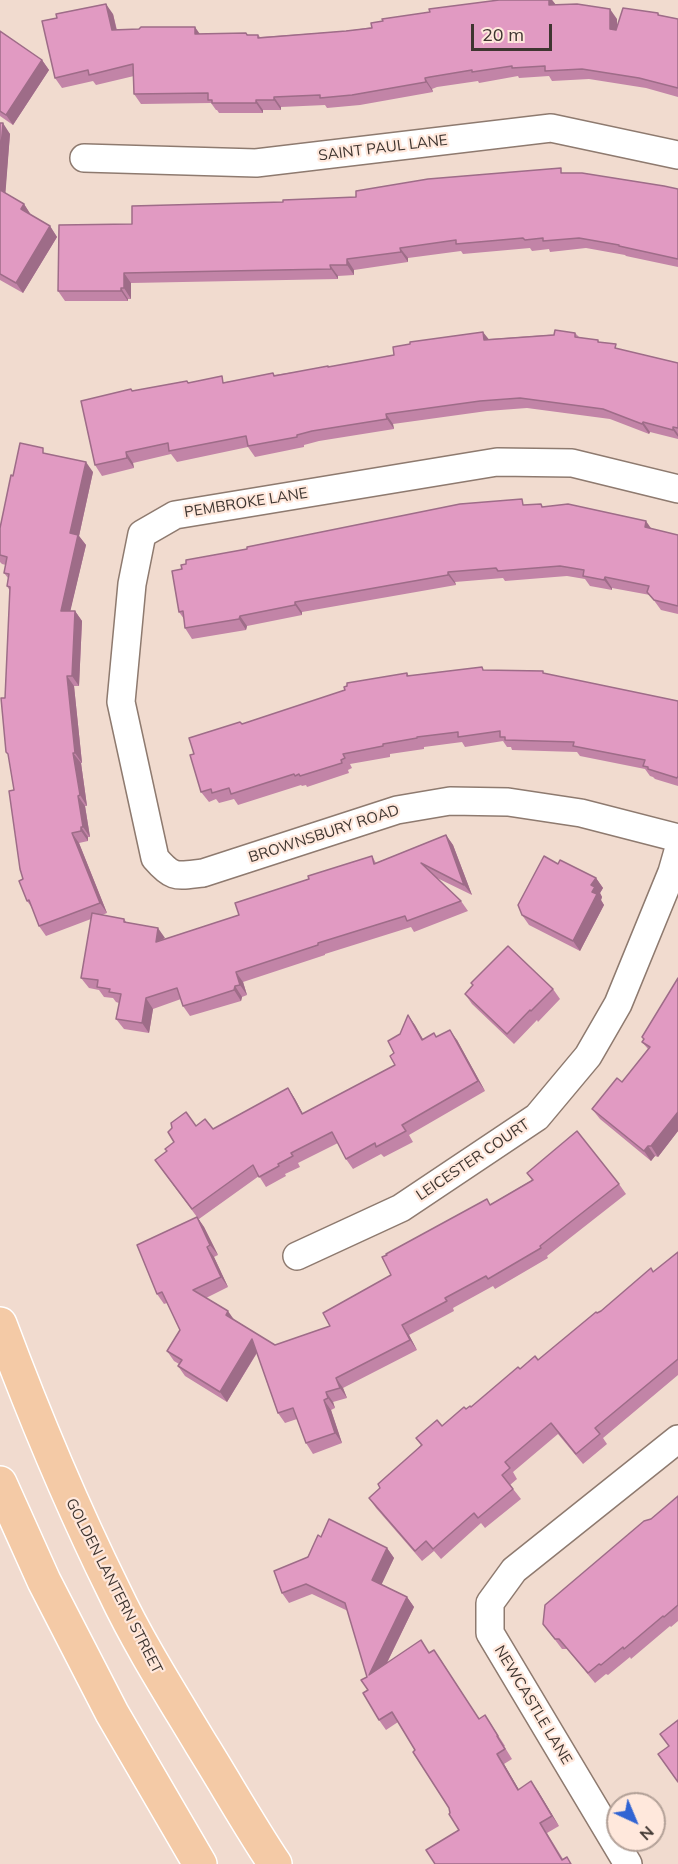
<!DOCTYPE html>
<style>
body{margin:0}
#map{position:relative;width:678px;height:1864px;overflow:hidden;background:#f1dbcf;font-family:Mulish,sans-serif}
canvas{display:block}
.north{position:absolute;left:606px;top:1792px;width:60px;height:60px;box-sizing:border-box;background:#ffe8dc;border:2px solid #b2a097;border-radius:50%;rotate:136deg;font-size:16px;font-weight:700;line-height:24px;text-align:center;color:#3e3530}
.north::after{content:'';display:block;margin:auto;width:21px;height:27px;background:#3164d3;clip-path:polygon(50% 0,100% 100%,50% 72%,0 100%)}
.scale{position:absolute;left:471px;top:24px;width:81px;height:27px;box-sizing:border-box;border:3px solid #3e3530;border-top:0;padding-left:8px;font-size:18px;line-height:21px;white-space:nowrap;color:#3e3530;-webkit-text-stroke:4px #ffe8dc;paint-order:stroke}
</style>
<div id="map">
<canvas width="678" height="1864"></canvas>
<div class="north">N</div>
<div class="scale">20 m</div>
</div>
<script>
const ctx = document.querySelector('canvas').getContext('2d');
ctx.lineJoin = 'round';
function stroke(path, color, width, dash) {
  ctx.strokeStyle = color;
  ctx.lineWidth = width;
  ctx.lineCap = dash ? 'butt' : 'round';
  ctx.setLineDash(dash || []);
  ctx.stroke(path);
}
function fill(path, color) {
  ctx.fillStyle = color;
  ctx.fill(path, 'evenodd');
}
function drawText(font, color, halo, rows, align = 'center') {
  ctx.font = font + ' Mulish,sans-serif';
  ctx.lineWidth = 4.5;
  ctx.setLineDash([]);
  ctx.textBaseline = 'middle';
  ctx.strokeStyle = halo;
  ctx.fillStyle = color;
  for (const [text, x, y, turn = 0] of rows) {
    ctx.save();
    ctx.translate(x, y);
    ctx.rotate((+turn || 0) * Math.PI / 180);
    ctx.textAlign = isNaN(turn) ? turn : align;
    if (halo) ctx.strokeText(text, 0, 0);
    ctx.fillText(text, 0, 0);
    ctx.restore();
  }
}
const minor = new Path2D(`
 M84,158L256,163L551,128L678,155
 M678,489L572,463L497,462L175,515L142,534L132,584L121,702L155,858C173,879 176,876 203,873L397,810L450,801L508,802L581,813L678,838
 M297,1256L401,1208L537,1117L588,1056L618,1004L672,872L678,851
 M628,1864L490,1633V1603L514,1570L678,1439`);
const major = new Path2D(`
 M0,1324C34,1415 71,1504 114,1591C139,1644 171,1694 201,1744C226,1784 249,1825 275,1864
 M0,1483L44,1581L112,1713L200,1864`);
const wall = new Path2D(`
 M552,0L556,5L617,19V26L658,13L659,15L678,19V97L646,88L589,79L552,81L549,76L519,78L518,76L479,83L478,81L437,87L432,89L433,92L360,105L327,108L325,105L281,107V110H263V113H219L217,110H216L211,103L141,104L134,94V76L96,85L93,81L62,88L55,78L57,18L113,14L117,30L200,34L246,33L248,35H258L260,37L346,31Z
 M0,31L42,60L49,70L13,125L0,116Z
 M0,123L10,134L5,193L24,204L31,215L50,226L57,237L23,293L0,280Z
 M565,173L678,189V267L626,256L625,255L586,248L550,252L549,249L532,251L530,248L463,254L461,251L408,258V262L354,270V275L338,276V279L131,283V299H128V301H65L58,291L132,224L283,202L356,197Z
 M575,333L579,337L600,342L619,349L678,363V439L650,432L649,434L610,419L527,408L487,411L393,424L394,429L319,441L304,445V447L255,457L248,447L177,462L171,454L133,463L134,468L102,476L95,465L188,382H226L329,367L489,339Z
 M48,454L93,472L79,536L86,545L70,611H75L82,621L79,686H74L82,763H81L87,806H85L90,837H88V841L79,843L107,913L102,915L124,919L127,923L165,939L239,915L309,879L372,856L376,863L446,835L453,845L472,895L435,877L461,901L468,911L414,932L411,927L325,954V955L243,982L247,995L242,997L241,1001L190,1016L183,1006L181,999L153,1009L149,1033L124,1029L116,1019L119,1003L116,1002L113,998L104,997L99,990L89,988L81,978L91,919L46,936L39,926L33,909L27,901L23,879L14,790L9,755L6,752L5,698L10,591L7,586L8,578L4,573L6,565L2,564L0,562V528L13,476Z
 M526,505L543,507L678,535V614L661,610L650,595L612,588V590L590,586L585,579L567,576L505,581L503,578L455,582L456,585L302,612V615L247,626L246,630L192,639L185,628L184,619L179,612Z
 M485,670L544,674L678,701V786L655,779L653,777L650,776L645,769L580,756L577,752L512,750L511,747H507L503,741L465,747L462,742L424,747V749L390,754V757L350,764L352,768L348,770L349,773L307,787L306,785L302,786L301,785L238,805L234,799L219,803L216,799L209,802L201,792L194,754L242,724L407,673L409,676Z
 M558,864L596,878L603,888L600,893L602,897L601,900L604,905L580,951L529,925L522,915Z
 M678,978V1131L658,1157L655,1156L651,1161L600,1119L592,1109L622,1082L648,1049L642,1042L644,1040L642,1037Z
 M553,989L560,999L538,1022L537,1020L514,1044L472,1004L465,994Z
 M408,1015L423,1039L437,1037L457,1040L485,1091L409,1135L413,1142L384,1157L381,1154L353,1169L346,1159L338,1143L298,1163L300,1167L285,1174L286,1176L266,1187L259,1176L199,1219L198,1218L204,1227L218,1255L214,1257L228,1287L206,1298L233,1319L275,1345L330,1326L391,1275L491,1204L532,1180L527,1173L619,1184L626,1194L547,1256L548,1258L495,1289L493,1286L453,1308L454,1311L409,1335L417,1350L343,1388L347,1398L333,1402L335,1408L331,1410L342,1443L313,1454L306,1443L297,1419L285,1423L278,1413L257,1353L227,1402L185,1376L178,1366L179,1364L174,1361L167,1351L180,1330L167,1303L164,1304L157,1294L197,1217L162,1170L167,1151L196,1126L213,1129L288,1088L295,1099L303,1114L395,1065L394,1053L400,1034Z
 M678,1252V1375L603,1438L607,1444L583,1464L558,1434L513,1472L517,1479L510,1485L521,1499L485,1528L481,1523L441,1559L434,1551L422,1561L376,1508L369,1498L380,1488L421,1445L416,1438L442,1426L466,1409L471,1407L520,1369L538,1360L597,1313L601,1311L653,1272Z
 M678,1496V1621L671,1627L670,1626L631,1659L630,1657L608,1675L606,1674L595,1683L567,1649H562L543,1624L651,1519Z
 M321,1537L387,1548L394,1558L381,1584L407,1597L414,1607L387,1663L429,1653L441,1660L479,1719L485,1715L505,1746H504L512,1759L504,1764L519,1790L538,1791L559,1826L547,1833L563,1859L572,1864L459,1830L449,1808L415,1750L398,1722L386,1730L379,1720L368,1690L367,1677L348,1611L312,1594L289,1603L282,1593Z`);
const shadedWall = new Path2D(`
 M549,0H552L556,5H549Z
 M106,4L113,14L119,41L112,30Z
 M610,9L617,19V40L610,29Z
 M195,27L202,37L195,34Z
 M42,60L49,70L13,125L6,115Z
 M425,78L432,89L433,92L426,82Z
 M274,97L281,107V110L274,100Z
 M256,100L263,110V113L256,103Z
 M3,123L10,134L5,199L0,192V159Z
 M24,204L31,215L28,220L21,209Z
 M50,226L57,237L23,293L16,283Z
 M400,248L408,258V262L401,252Z
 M347,259L354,270V275L347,265Z
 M330,265L338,276V279L331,269Z
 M124,273L131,283V299L124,288Z
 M121,288L128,299V301L121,291Z
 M483,332L491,342L484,340Z
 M386,414L393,424L394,429L387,419Z
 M643,422L650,432L649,434L642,424Z
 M673,427L678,434V437L673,430Z
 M126,452L133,463L134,468L127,458Z
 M86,462L93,472L79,536L86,545L68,621L61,611L70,533Z
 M646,521L653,531L645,527Z
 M448,572L455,582L456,585L448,575Z
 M605,577L612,588V590L604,580Z
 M295,602L302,612V615L295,605Z
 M75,611L82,621L79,686L72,676Z
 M240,616L247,626L246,630L239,619Z
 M67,676L74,686L82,763L75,753Z
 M73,753L81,763L87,806L80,795Z
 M78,796L85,806L90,837L83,827Z
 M81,827L88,837V841L81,831Z
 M72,833L79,843L107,913L100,903Z
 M446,835L453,845L472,895L464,885Z
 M596,878L603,888L600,893L602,897L601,900L604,905L580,951L573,941L592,892L591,885Z
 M158,928L165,938L156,942Z
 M236,972L243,982L247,995L240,985Z
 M235,986L242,997L241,1001L234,990Z
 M146,998L153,1009L149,1033L142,1023Z
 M408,1015L415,1025L429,1050L422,1040Z
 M450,1030L457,1040L485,1091L478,1081Z
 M288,1088L295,1099L309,1125L302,1114Z
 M678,1112V1131L658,1157L651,1146Z
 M648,1146L655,1156L651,1161L644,1151Z
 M197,1217L204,1227L218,1255L210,1245Z
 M207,1247L214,1257L228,1287L221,1277Z
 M228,1311L235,1321L226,1315Z
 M402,1325L409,1335L417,1350L410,1340Z
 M252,1339L259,1349L227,1402L220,1392Z
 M336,1378L343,1388L347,1398L340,1388Z
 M326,1392L333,1402L335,1408L328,1398Z
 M324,1400L331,1410L342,1443L335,1433Z
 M387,1548L394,1558L379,1590L372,1580Z
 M407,1597L414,1607L376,1685L369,1675Z
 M497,1754L504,1764L525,1800L518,1790Z
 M531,1781L538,1791L559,1826L552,1816Z`);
const building = new Path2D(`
 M499,0H549V5L577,4L610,9V29L616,30L623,8L658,13V15L678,19V88L639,78L582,69L545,71V66L512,68V66L472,72V70L430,77L425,78L426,82L352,95L320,98V95L274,97V100H256V103H212V100H208V93L134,94L133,64L89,75L88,70L55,78L42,21L57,18L56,14L106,4L112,30L139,29L141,27H195V34L246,33L247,35H258V38L346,31L372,28L371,23L383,21L382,19L430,12L429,9Z
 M0,31L42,60L6,115L0,111Z
 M0,123H3L0,159Z
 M561,168V173H582L664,186L678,189V259L619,246V245L579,238L543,241V238L525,240L523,238L456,244V240L400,248L401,252L347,259V265H330L331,269L124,273V288H121V291H58L59,225L132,224V206L283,202V200L356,197V191L428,179Z
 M0,190L24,204L21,209L50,226L16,283L0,274Z
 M555,330L575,333V337L598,340V342L616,344L615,348L678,363V428L673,427V430L643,422L642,424L603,409L520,398L480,401L386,414L387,419L312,431L297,435V437L248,446L246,436L169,451L168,443L126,452L127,458L95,465L81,401L131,389L132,391L187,381L188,383L222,376L223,383L273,373L274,376L328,366V367L394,355L393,347L410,344V342L483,332L484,340L554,335Z
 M20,443L43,448V453L86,462L70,533L78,535L61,611H75L72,676H67L75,753H73L80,795L78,796L83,827H81V831L72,833L100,903L39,926L29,900L27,901L19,881L23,879L20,869L9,791L14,790L8,754L6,752L1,698H5L10,587L7,586L9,574L4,573L7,557L0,555V528L11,475L13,476Z
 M522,499L523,505L541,504L542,507L568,504L646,521L645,527L678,535V606L654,600L647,592L649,586L605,577L604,580L583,576L584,570L560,566L498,571L496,568L448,572V575L295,602V605L240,616L239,619L185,628L183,611L179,612L172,571L182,569L181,565L186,564V560L247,549V547L460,504Z
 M482,667L483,670L543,671V673L678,701V776L677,778L648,769V767L643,766L645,760L573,746L574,742L505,740V737H500V731L458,737V732L417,737V738L383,744V746L343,754L345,758L341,760L342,763L300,776L299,774L295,776L294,774L231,794L229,788L212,793L211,789L201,792L190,755L194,754L189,738L240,722L242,724L345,690L344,687L347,686V683L407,673V676Z
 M446,835L464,885L421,863L461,901L407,921L405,916L318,943V945L236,972L240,985L235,986L234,990L200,1001L183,1006L177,988L146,998L142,1023L116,1019L121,994L109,992L110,989L97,987L98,980L81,978L92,913L124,919V922L158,928L156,942L239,915L235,903L309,879L308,876L372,856L374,864Z
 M544,856L558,864L560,860L596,878L591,885L595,887L592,892L597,894L573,941L522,915L518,905Z
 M508,946L553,989L531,1011L530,1010L507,1034L465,994L473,985L471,983Z
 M678,978V1112L651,1146H648L644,1151L592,1109L617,1078L622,1082L650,1047L642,1042L644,1039L642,1037Z
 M408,1015L422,1040L434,1033L436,1037L450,1030L478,1081L402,1125L406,1131L376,1147L375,1143L346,1159L332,1132L291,1153L293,1156L278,1164L279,1166L259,1177L253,1165L192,1209L155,1160L167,1151L165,1149L174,1142L168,1132L172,1128L171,1123L186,1112L196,1126L205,1119L213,1129L288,1088L302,1114L395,1065L390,1056L394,1053L388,1041L400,1034Z
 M577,1131L619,1184L540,1246L541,1248L488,1279L486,1276L445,1298L447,1301L402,1325L410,1340L336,1378L340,1388L326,1392L328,1398L324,1400L335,1433L306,1443L293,1408L278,1413L252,1339L220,1392L178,1366L182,1360L167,1351L180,1330L162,1292L157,1294L137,1245L197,1217L210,1245L207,1247L221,1277L193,1290L228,1311L226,1315L275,1345L330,1326L323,1313L391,1275L382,1257L387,1255L386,1254L487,1199L490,1205L533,1180L527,1173Z
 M678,1252V1359L595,1428L600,1434L576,1454L551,1423L505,1462L510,1468L502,1475L513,1489L478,1518L474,1513L433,1549L426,1541L415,1551L369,1498L380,1488L378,1484L422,1445L416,1438L437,1420L442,1426L464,1407L466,1409L470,1406L471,1407L518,1367L520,1369L535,1356L538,1360L596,1312L597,1313L601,1311L651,1268L653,1272Z
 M678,1496V1605L664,1617L663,1616L624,1649L623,1647L601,1665L599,1664L588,1673L559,1639H555L543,1624L545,1605L644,1521L651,1519Z
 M329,1519L387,1548L372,1580L407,1597L369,1675L421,1640L429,1653L434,1650L479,1719L485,1715L498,1736H497L505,1749L497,1754L518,1790L531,1781L552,1816L540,1823L562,1860L567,1857L571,1864H435L426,1850L459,1830L449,1814L450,1813L449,1808L413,1752L415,1750L392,1712L379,1720L363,1693L368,1690L361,1680L367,1677L345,1603L306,1584L282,1593L274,1571L308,1557L318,1535L321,1537Z
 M678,1720V1782L658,1754L669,1746L660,1734Z`);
const streetNames = [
 ["SAINT PAUL LANE",383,148,-7],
 ["PEMBROKE LANE",246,503,-9],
 ["BROWNSBURY ROAD",324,834,-18],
 ["LEICESTER COURT",473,1160,-34],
 ["GOLDEN LANTERN STREET",114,1586,63],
 ["NEWCASTLE LANE",533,1705,59]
];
stroke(minor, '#8e7a6f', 30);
stroke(major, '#fff', 36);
stroke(minor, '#fff', 27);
stroke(major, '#f4caa6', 33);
fill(wall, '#c284a7');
fill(shadedWall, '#9e6c88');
fill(building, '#e19ac2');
stroke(building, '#9e6c88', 1.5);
drawText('15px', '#3e3530', '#ffe8dc', streetNames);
</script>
